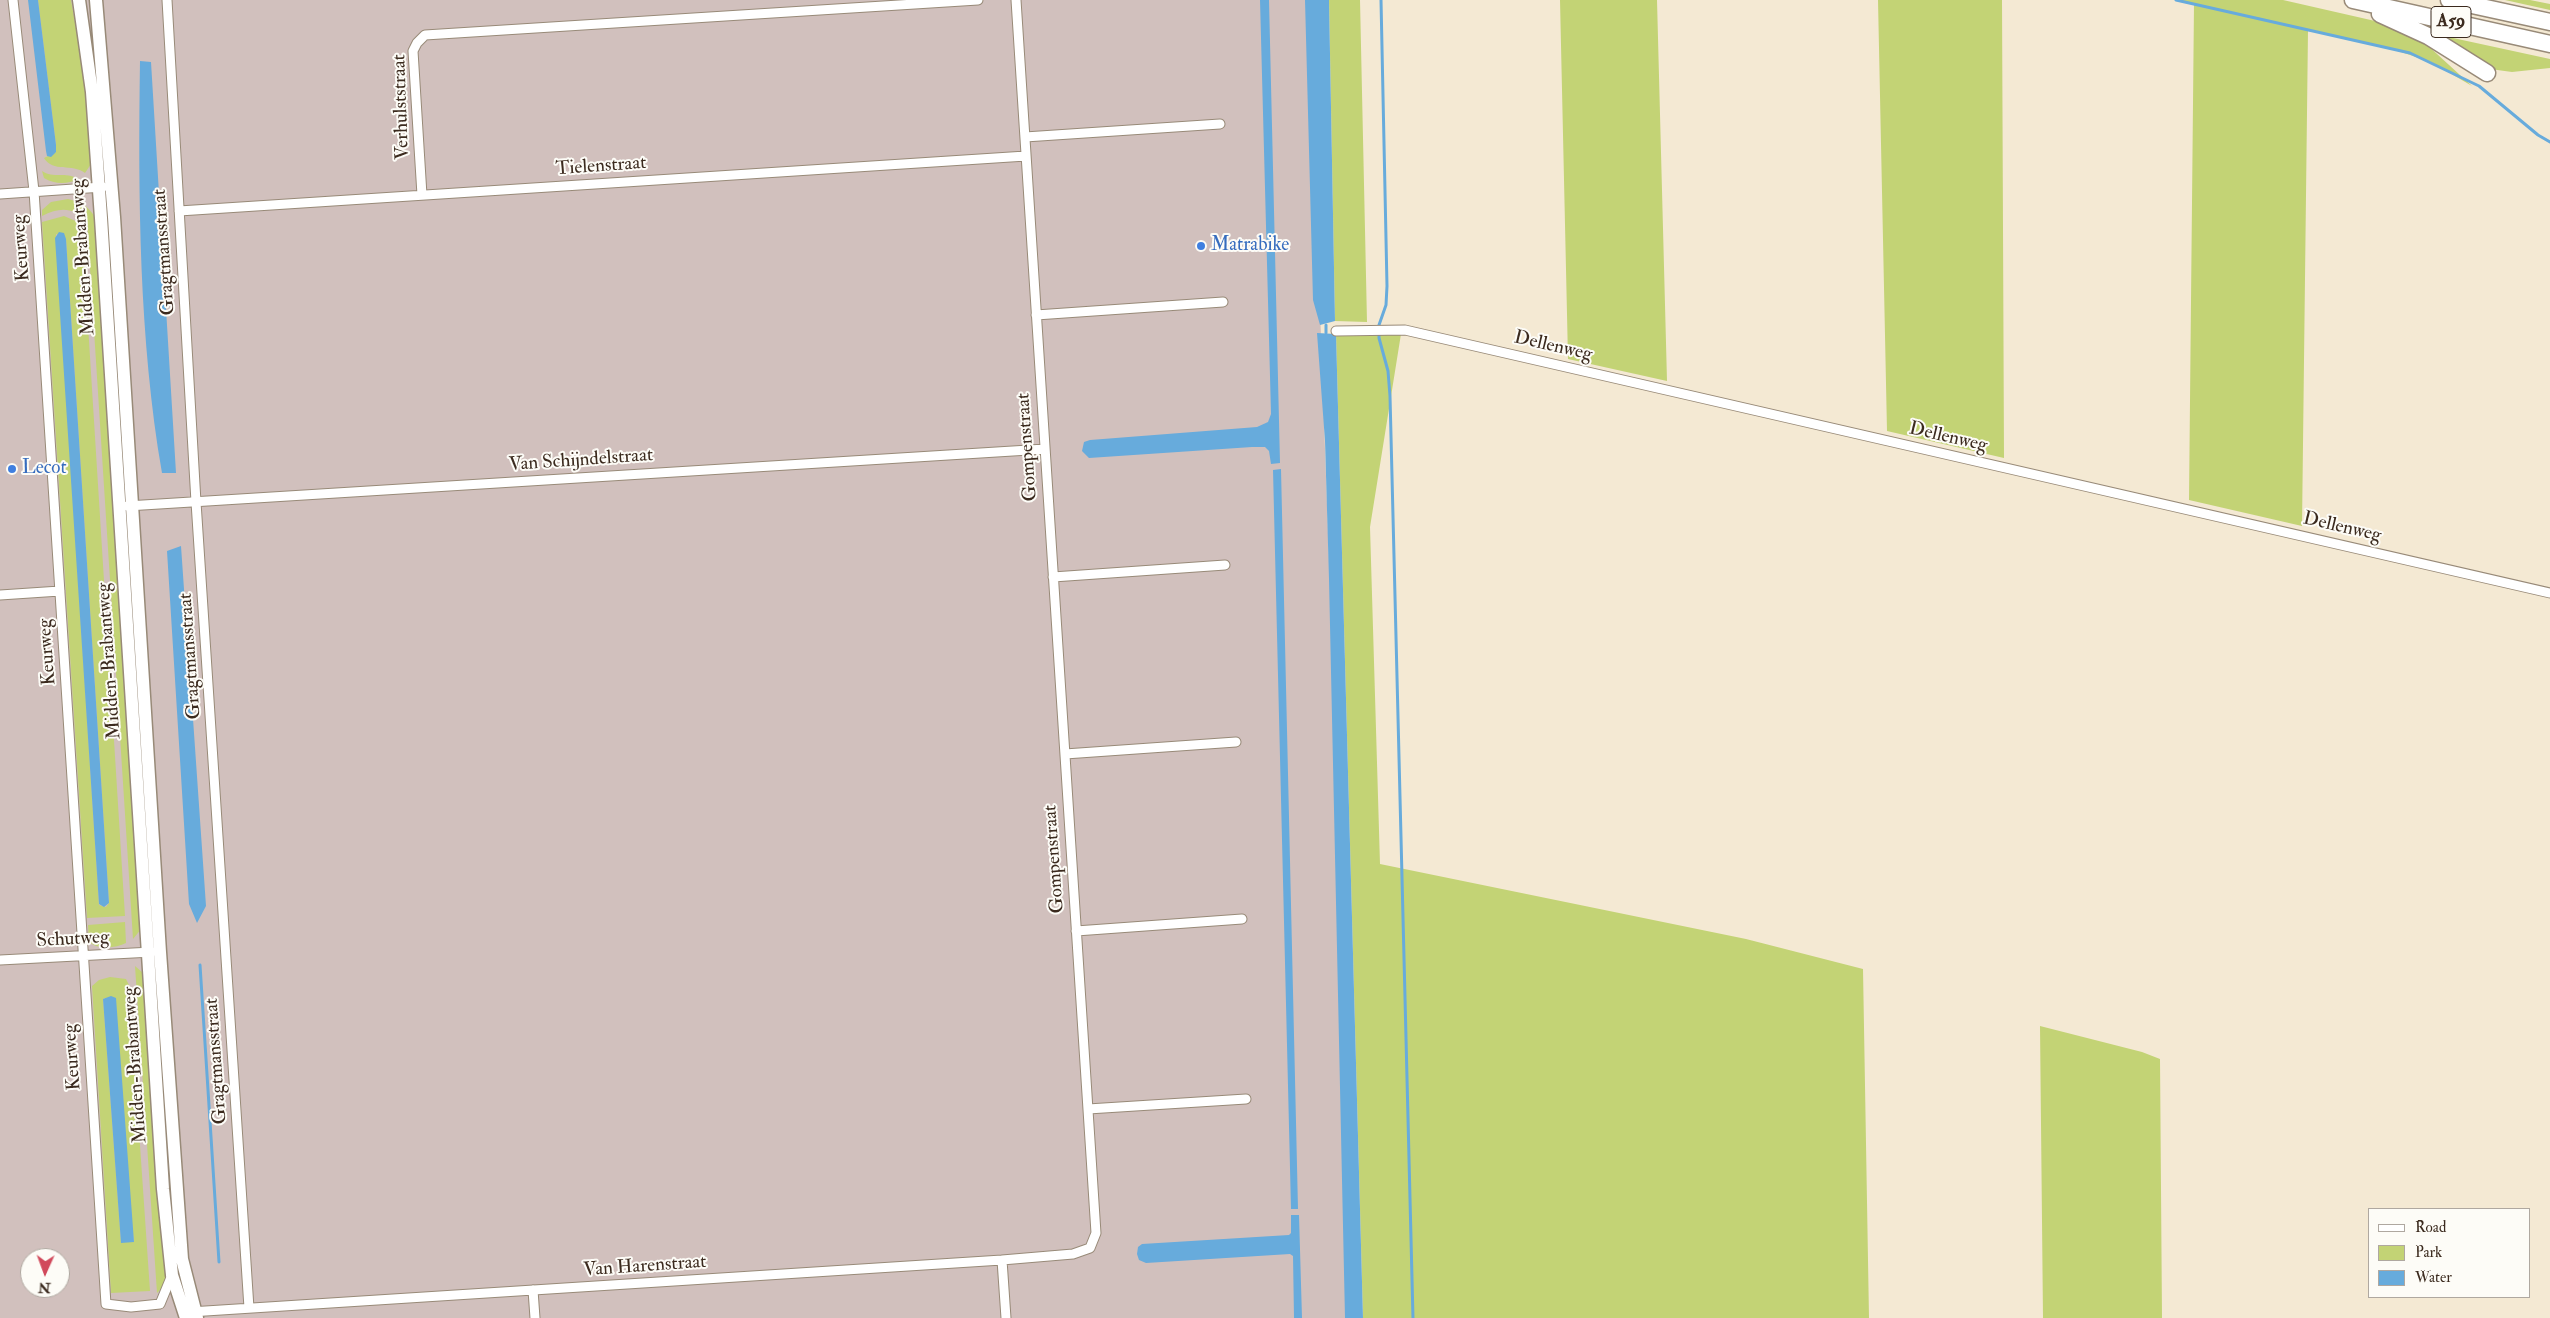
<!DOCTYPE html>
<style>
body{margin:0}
#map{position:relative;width:2550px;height:1318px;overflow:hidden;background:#f4e9d3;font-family:"IM FELL Double Pica",serif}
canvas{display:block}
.legend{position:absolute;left:2368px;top:1208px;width:162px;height:90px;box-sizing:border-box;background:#fdfcf7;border:1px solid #afa8a0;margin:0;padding:6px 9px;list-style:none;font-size:15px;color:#3b2a1e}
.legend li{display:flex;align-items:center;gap:10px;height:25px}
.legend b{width:25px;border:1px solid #afa8a0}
.north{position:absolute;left:20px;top:1248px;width:50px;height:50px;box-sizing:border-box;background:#fdfcf7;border:1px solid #afa8a0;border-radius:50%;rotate:182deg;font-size:14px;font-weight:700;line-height:20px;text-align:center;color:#3b2a1e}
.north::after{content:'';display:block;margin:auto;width:18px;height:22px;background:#d1495b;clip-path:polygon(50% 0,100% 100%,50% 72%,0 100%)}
</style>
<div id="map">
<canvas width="2550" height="1318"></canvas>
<ul class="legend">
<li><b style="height:6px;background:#fff"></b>Road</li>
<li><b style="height:14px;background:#c3d375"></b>Park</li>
<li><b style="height:14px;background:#67abdc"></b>Water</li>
</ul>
<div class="north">N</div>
</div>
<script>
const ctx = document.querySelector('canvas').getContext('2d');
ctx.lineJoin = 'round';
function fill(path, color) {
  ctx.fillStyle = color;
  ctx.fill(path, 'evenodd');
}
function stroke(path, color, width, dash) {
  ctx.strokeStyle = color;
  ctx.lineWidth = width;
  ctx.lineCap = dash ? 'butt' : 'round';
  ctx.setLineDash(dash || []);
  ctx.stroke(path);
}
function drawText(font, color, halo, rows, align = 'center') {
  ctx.font = font + ' "IM FELL Double Pica",serif';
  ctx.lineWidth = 4;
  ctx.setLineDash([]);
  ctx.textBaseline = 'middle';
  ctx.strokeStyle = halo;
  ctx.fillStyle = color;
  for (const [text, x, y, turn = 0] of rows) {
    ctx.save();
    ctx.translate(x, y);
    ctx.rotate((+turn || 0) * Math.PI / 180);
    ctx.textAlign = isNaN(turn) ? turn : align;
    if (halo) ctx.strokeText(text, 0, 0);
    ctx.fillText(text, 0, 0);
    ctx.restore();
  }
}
const industrial = new Path2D(`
 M0,0H1309L1356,1318H0ZM30,1258H60V1288H30Z`);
const green = new Path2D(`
 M38,0H71L87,91L93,161L85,173C72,163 53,173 44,158L56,152V145Z
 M1329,0H1360L1367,322L1335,321Z
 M1560,0H1657L1667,381L1568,359Z
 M1878,0H2002L2004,458L1887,431Z
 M2177,0H2283L2397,26L2425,43L2472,86L2431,62L2398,51L2308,30L2302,526L2189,500L2194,4Z
 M2505,0H2530L2550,4V10Z
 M2430,33L2550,59V68L2512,72L2490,69Z
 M42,171C53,179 66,171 78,179C67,185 54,184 44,178Z
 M68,199C81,202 88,206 95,217L142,928L133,939L87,221C73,207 60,207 42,216V210L51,202Z
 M64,216L78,222L82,229L125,916L87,918L42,222ZM56,234L66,239L109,903L106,907L99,905Z
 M1336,334H1401L1370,527L1380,864L1746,939L1863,969L1869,1318H1363Z
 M125,922L126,943C116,948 99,950 89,942L88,925Z
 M135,966L143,973L146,981L166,1284L157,1293Z
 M110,977L126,979L129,985L150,1291L111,1293L92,986L99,980ZM105,998L134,1242H121L103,999Z
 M2040,1026L2142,1052L2160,1059L2162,1318H2043Z`);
const water = new Path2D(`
 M28,0H38L56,145V152L51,157L47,156L46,151Z
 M1260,0H1269L1280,463L1271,464L1269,451L1265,447H1252L1089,458L1082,451L1084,442L1090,440L1257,427L1268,422L1271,414Z
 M1305,0H1329L1335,321L1320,325L1313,300Z
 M140,61L151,62L176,473H162C139,339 138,197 140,61Z
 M59,232L64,233L66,239L109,903L104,907L99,904L55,238Z
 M1317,333L1336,334L1363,1318H1345L1329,579L1325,441Z
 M1281,469L1298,1209H1291L1273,470Z
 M181,546L206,906L197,923L189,904L167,551Z
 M111,996L116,998L134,1242L121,1243L103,999Z
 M1291,1215H1299L1302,1318H1294L1293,1256L1290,1254L1146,1263L1139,1260L1137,1254L1138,1247L1142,1244L1289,1235L1291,1233Z`);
const stream = new Path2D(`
 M1381,0L1387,286L1386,305L1379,325V338L1388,371L1390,396L1413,1318
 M2176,0L2410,53L2479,86L2538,135L2550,142
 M1326,333V325
 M200,965L219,1262`);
const street = new Path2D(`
 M13,0L34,191L106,1304L131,1307L160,1304L172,1275
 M167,0L196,502L249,1308
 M1025,137L1220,124
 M0,194L103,187
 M422,195L413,51L417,43L425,35L978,0
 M179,211L1026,156
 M1036,315L1223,302
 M1336,331L1405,330L2550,593
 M127,506L1045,449
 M1053,577L1225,565
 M0,595L60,591
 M1065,754L1236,742
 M1076,931L1242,919
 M0,960L152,952
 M1088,1109L1246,1099
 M1002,1260L1006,1318
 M533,1290L535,1318
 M190,1312L1002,1260L1073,1254L1090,1248L1096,1233L1016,0`);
const secondary = new Path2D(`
 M79,0L92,92L101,218L163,1189L172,1275L186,1318
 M96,0L114,217L160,952L182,1259L197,1318`);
const highway = new Path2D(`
 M2353,0L2550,44
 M2449,0L2550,22
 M2380,14L2428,36L2487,73`);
const markers = [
 [1201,246,5,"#3f7fe0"],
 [12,469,5,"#3f7fe0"]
];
const shields = [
 [2451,22,40]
];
const shieldNames = [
 ["A59",2451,22]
];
const streetNames = [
 ["Verhulststraat",402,107,-92],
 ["Tielenstraat",601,167,-4],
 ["Keurweg",22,248,-94],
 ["Gragtmansstraat",165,252,-94],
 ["Midden-Brabantweg",84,257,-94],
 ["Dellenweg",1553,347,13],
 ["Dellenweg",1948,438,13],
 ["Gompenstraat",1028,447,-94],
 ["Van Schijndelstraat",581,461,-4],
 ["Dellenweg",2342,528,13],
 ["Keurweg",48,652,-94],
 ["Gragtmansstraat",191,656,-94],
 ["Midden-Brabantweg",110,661,-94],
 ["Gompenstraat",1055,859,-94],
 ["Schutweg",73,940,-3],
 ["Keurweg",73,1057,-94],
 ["Gragtmansstraat",217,1061,-94],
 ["Midden-Brabantweg",136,1065,-94],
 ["Van Harenstraat",645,1267,-4]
];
const shopNames = [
 ["Matrabike",1211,246],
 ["Lecot",22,469]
];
fill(industrial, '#d1c0bd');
fill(green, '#c3d375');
fill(water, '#67abdc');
stroke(stream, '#67abdc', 3);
stroke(street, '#988a78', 11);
stroke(secondary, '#988a78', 15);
stroke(highway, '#988a78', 19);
stroke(street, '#fff', 9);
stroke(secondary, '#fff', 12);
stroke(highway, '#fff', 16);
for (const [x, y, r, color] of markers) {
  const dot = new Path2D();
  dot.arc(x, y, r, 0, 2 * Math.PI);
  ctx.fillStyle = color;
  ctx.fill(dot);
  stroke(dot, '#fdfcf7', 2);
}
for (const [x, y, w] of shields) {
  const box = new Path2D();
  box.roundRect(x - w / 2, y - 15.5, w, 31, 4);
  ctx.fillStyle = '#fdfcf7';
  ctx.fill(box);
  stroke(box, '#3b2a1e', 1);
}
drawText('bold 18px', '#3b2a1e', null, shieldNames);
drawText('19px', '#3b2a1e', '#fdfcf7', streetNames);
drawText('19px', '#366cbe', '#fdfcf7', shopNames, 'left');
</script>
